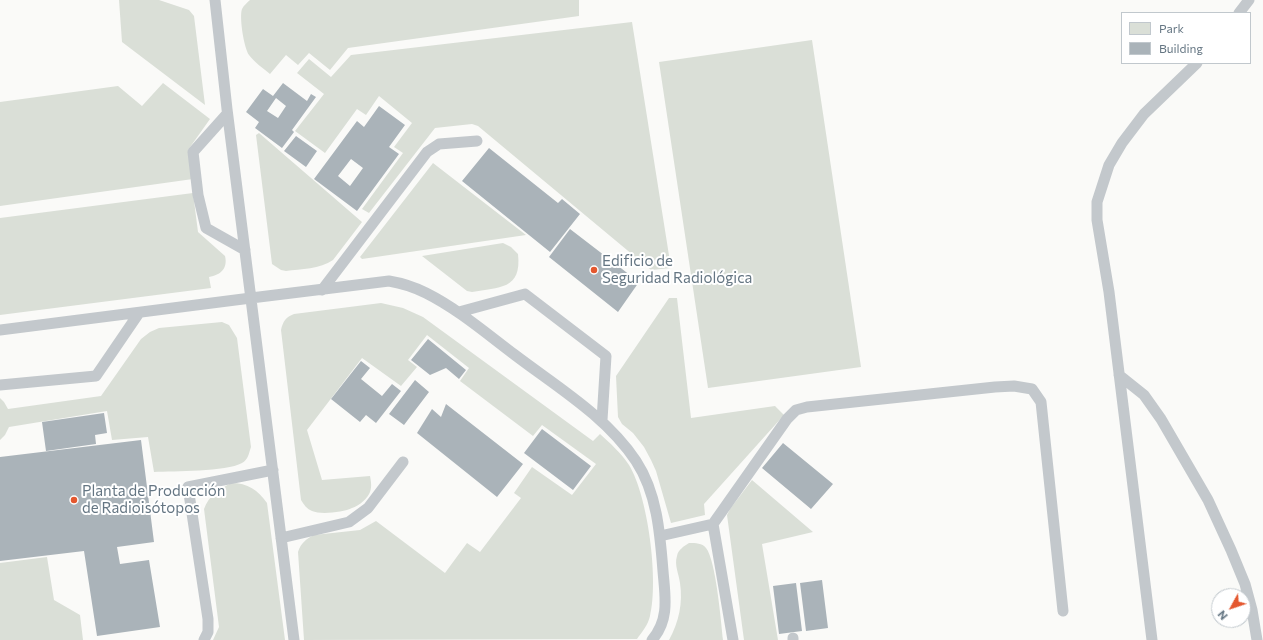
<!DOCTYPE html>
<meta charset="utf-8">
<style>
body{margin:0}
#map{position:relative;width:1263px;height:640px;overflow:hidden;background:#fafaf8;font-family:Commissioner,sans-serif}
canvas{display:block}
.legend{position:absolute;left:1121px;top:12px;width:130px;height:52px;box-sizing:border-box;background:#fff;border:1px solid #c1c8cd;margin:0;padding:5px 7px;list-style:none;font-size:12px;color:#657683}
.legend li{display:flex;align-items:center;gap:8px;height:20px}
.legend b{width:20px;border:1px solid #c1c8cd}
.north{position:absolute;left:1211px;top:588px;width:40px;height:40px;box-sizing:border-box;background:#fff;border:1px solid #c1c8cd;border-radius:50%;rotate:230deg;font-size:11px;font-weight:700;line-height:16px;text-align:center;color:#657683}
.north::after{content:'';display:block;margin:auto;width:14px;height:18px;background:#e4572e;clip-path:polygon(50% 0,100% 100%,50% 72%,0 100%)}
</style>
<div id="map">
<canvas width="1263" height="640"></canvas>
<ul class="legend">
<li><b style="height:11px;background:#dadfd7"></b>Park</li>
<li><b style="height:11px;background:#aab3b9"></b>Building</li>
</ul>
<div class="north">N</div>
</div>
<script>
const ctx = document.querySelector('canvas').getContext('2d');
ctx.lineJoin = 'round';
function fill(path, color) {
  ctx.fillStyle = color;
  ctx.fill(path, 'evenodd');
}
function stroke(path, color, width, dash) {
  ctx.strokeStyle = color;
  ctx.lineWidth = width;
  ctx.lineCap = dash ? 'butt' : 'round';
  ctx.setLineDash(dash || []);
  ctx.stroke(path);
}
function drawText(font, color, halo, rows, align = 'center') {
  ctx.font = font + ' Commissioner,sans-serif';
  ctx.lineWidth = 4;
  ctx.setLineDash([]);
  ctx.textBaseline = 'middle';
  ctx.strokeStyle = halo;
  ctx.fillStyle = color;
  for (const [text, x, y, turn = 0] of rows) {
    ctx.save();
    ctx.translate(x, y);
    ctx.rotate((+turn || 0) * Math.PI / 180);
    ctx.textAlign = isNaN(turn) ? turn : align;
    if (halo) ctx.strokeText(text, 0, 0);
    ctx.fillText(text, 0, 0);
    ctx.restore();
  }
}
const green = new Path2D(`
 M119,0H159L189,10L194,16L205,105L122,42Z
 M250,0H579V16L348,48L330,70L309,53L298,65L286,55L270,74C263,68 254,62 249,55C244,48 239,17 242,9C244,5 247,3 250,0Z
 M632,22L671,268L651,270L478,126L472,124L435,128L369,213L362,209L403,153L394,147L412,123L379,96L366,115L357,109L325,153L295,131L324,94L297,73L309,59L331,77L351,55Z
 M812,40L861,367L708,388L659,62Z
 M163,83L210,119L188,150L193,179L0,206V102L118,86L142,106Z
 M259,133L362,222L333,260C320,269 301,269 286,271L281,270L272,264L256,135Z
 M433,163L526,235L362,259L360,257Z
 M193,193L198,232L225,256C228,268 221,275 209,277L211,288L0,315V218Z
 M503,243L511,247L518,254C522,290 499,287 472,292L467,291L422,256Z
 M669,298H677L691,418L775,406L784,415L704,504L705,515L671,523L656,471L651,460L644,447L633,433L622,424L618,417L616,376Z
 M381,303L403,308L423,317L593,441L600,434C610,443 621,453 629,465C648,496 659,581 650,616C648,625 642,632 637,639L304,640L298,552C301,543 306,539 314,535L360,530L376,521L445,573L467,543L480,552L521,498L514,493L532,467L572,495L596,464L542,425L533,436L460,381L469,368L427,335L408,360L417,367L401,386L362,358L307,430L322,480L370,476C371,481 372,487 370,492C368,498 359,506 352,508C344,512 321,515 312,511C307,509 304,505 301,500L281,330C283,321 286,317 294,314Z
 M222,322L229,325L237,338L251,447C249,453 248,460 242,463C226,472 174,471 154,472L148,437L112,440L107,411L9,427L5,435L0,440V398L4,402L8,409L101,396L141,339L150,332L159,328Z
 M752,480L813,532L762,544L778,640H744L727,515L730,509Z
 M231,483C248,483 258,490 267,503L285,640H213L219,627L204,509C209,495 219,490 231,483Z
 M689,543C696,543 702,543 706,548C716,560 721,622 723,640H669C679,622 683,603 680,583C679,574 674,565 677,556C678,550 684,546 689,543Z
 M47,557L54,600L80,615L83,640H0V563Z`);
const building = new Path2D(`
 M283,83L307,101L311,94L316,97L292,130L294,132L282,148L255,128L259,122L246,112L263,89L273,96ZM276,98L286,106L278,118L267,111Z
 M379,106L405,125L389,147L399,154L357,211L314,179L357,121L364,127ZM351,159L363,168L350,186L338,176Z
 M296,136L317,151L306,167L284,151Z
 M489,148L558,203L562,199L580,214L550,252L462,181Z
 M570,229L639,282L618,312L549,257Z
 M428,339L466,370L459,379L446,368L430,375L411,360Z
 M361,361L370,368L361,379L382,396L392,384L401,391L376,423L366,415L360,422L331,399Z
 M415,380L429,392L404,425L389,414Z
 M446,404L523,464L497,497L417,433L432,409L441,417Z
 M104,413L107,433L95,435L96,444L46,451L42,422Z
 M542,429L591,466L573,490L524,453Z
 M141,440L154,542L117,547L120,564L149,560L160,627L97,636L84,551L0,561V457Z
 M783,443L833,484L811,509L762,468Z
 M822,580L828,628L806,631L800,583Z
 M796,583L802,631L779,634L773,586Z`);
const lane = new Path2D(`
 M215,0L227,109L294,640
 M1239,13L1249,0
 M227,114L193,152L198,195L206,228L245,250
 M322,290L427,152L439,144L477,141
 M459,312L525,294L606,356L602,420
 M0,330L251,298L389,281C401,283 414,287 426,293C458,309 487,334 515,355C557,387 606,416 636,461C657,493 660,533 663,571C665,596 670,619 652,640
 M1119,375L1144,395L1161,419L1208,500L1231,550L1245,584L1252,610L1257,640
 M0,385L96,376L139,313
 M713,524L787,419L796,410L807,407L995,387L1014,386L1032,389L1041,402L1063,611
 M660,536L713,524L733,640
 M281,538L349,522L368,508L403,462
 M793,638V640
 M204,640L208,632V619L188,487L273,470
 M1152,640L1109,292L1097,220V202L1109,165L1122,143L1144,114L1197,63`);
const markers = [
 [594,270,4,"#e4572e"],
 [74,500,4,"#e4572e"]
];
const poiNames = [
 ["Edificio de",602,261],
 ["Seguridad Radiológica",602,278],
 ["Planta de Producción",82,491],
 ["de Radioisótopos",82,508]
];
fill(green, '#dadfd7');
fill(building, '#aab3b9');
stroke(lane, '#c3c8cc', 11);
for (const [x, y, r, color] of markers) {
  const dot = new Path2D();
  dot.arc(x, y, r, 0, 2 * Math.PI);
  ctx.fillStyle = color;
  ctx.fill(dot);
  stroke(dot, '#fff', 1.5);
}
drawText('15px', '#657683', '#fff', poiNames, 'left');
</script>
